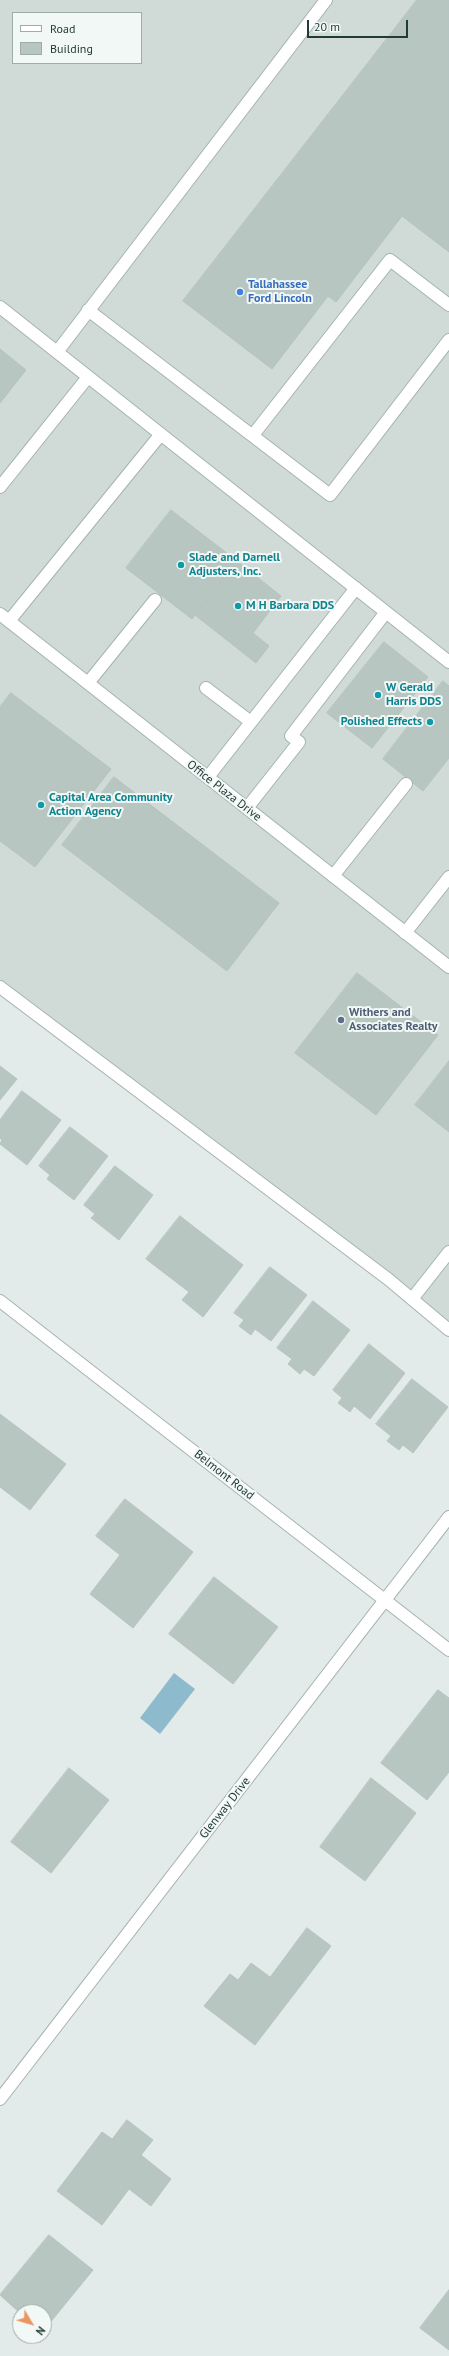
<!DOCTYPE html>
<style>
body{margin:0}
#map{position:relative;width:449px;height:2356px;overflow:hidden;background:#e2ebe9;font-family:"PT Sans",sans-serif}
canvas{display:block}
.legend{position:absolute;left:12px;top:12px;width:130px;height:52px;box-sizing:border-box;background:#f2f8f6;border:1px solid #9facaa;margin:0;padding:5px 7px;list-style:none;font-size:12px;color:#233b38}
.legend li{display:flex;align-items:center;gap:8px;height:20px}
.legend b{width:20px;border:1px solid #9facaa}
.north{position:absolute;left:12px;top:2304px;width:40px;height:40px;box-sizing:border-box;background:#f2f8f6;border:1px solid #9facaa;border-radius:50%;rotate:128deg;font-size:11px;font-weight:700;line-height:16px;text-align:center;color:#233b38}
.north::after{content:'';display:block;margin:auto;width:14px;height:18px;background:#e99762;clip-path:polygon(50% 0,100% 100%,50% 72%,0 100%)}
.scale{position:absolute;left:307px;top:20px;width:101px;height:18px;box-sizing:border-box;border:2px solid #233b38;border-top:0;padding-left:5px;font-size:12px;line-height:14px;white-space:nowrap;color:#233b38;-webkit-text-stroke:3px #f2f8f6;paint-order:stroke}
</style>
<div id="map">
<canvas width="449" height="2356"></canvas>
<ul class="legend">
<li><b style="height:5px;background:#fff"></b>Road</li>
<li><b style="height:11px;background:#b8c6c2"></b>Building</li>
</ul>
<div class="north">N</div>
<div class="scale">20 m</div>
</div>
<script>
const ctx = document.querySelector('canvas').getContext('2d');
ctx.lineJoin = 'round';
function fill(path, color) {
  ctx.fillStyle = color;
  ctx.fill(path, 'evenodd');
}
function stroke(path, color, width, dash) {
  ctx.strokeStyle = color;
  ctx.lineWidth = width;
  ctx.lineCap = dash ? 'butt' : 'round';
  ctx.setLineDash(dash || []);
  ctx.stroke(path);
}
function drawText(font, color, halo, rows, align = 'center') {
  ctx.font = font + ' "PT Sans",sans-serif';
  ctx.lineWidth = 4;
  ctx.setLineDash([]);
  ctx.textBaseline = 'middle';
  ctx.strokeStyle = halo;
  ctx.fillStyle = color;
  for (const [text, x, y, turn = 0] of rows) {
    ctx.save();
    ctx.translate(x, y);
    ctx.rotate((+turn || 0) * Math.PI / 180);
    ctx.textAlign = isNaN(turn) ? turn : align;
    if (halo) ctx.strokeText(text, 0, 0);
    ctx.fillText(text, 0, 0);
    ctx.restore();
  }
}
const built = new Path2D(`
 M0,0H449V1324L0,987ZM13,13H141V63H13Z`);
const water = new Path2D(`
 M174,1673L195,1689L160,1734L140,1718Z`);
const building = new Path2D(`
 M417,0H449V252L402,216L336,302L328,296L272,369L183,301Z
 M0,349L26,370L0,403Z
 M171,510L237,561L192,619L126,568Z
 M237,561L281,596L253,633L269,646L256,663L195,615Z
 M384,642L428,677L372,748L327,713Z
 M443,681L449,686V758L423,791L383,759Z
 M11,693L111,769L35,867L0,841V707Z
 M114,777L279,903L227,971L62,845Z
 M357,973L438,1035L376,1115L295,1053Z
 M449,1061V1132L415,1105Z
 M0,1066L17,1079L0,1100Z
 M22,1091L61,1120L27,1165L0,1144L2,1140L0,1138V1120Z
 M70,1127L108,1156L74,1200L47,1179L50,1175L39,1166Z
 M115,1166L153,1195L119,1240L91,1218L95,1214L84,1205Z
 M180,1216L243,1265L203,1317L182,1300L189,1292L146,1259Z
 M270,1267L307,1295L271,1341L255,1329L251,1335L239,1326L244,1320L234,1313Z
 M313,1301L350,1330L314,1376L304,1369L300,1374L288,1364L292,1359L277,1348Z
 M369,1344L405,1373L370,1419L354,1406L350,1412L338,1403L342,1398L333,1390Z
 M412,1379L448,1407L413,1453L403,1445L399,1450L387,1441L391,1436L376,1424Z
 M0,1414L66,1464L30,1510L0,1487Z
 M125,1499L193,1552L133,1628L90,1594L120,1555L96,1536Z
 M214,1577L278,1627L233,1684L169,1634Z
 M438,1690L449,1698V1772L427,1800L381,1763Z
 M69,1768L109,1800L51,1873L11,1842Z
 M371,1778L416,1813L365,1881L320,1847Z
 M307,1928L331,1946L255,2045L204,2006L230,1974L238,1980L251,1963L270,1977Z
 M127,2120L153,2140L141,2155L171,2179L151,2206L129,2189L102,2225L57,2191L102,2132L112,2139Z
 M49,2235L93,2270L44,2330V2312L20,2313L0,2295Z
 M449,2290V2350L420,2328Z`);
const service = new Path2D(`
 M0,307L449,662
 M88,310L330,495L449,340
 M57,352L326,0
 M253,435L390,260L449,305
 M0,487L88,377
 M9,621L161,434
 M88,683L155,600
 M206,688L251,722
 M208,777L356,588
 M247,808L299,742L291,736L386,612
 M333,876L406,784
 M405,933L449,877
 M0,987L388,1279L449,1330
 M412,1299L449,1252`);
const minor = new Path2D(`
 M0,614L449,967
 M0,1301L449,1650
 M0,2099L449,1517`);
const markers = [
 [240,292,4,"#3f7fe0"],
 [181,565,4,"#0f9aa8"],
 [238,606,4,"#0f9aa8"],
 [378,695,4,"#0f9aa8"],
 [430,722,4,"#0f9aa8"],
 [41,805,4,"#0f9aa8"],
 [341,1020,4,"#5c6f8a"]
];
const shopNames = [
 ["Tallahassee",248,285],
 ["Ford Lincoln",248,299]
];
const cultureNames = [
 ["Slade and Darnell",189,558],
 ["Adjusters, Inc.",189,572],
 ["M H Barbara DDS",246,606],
 ["W Gerald",386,688],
 ["Harris DDS",386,702],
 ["Polished Effects",422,722,"right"],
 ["Capital Area Community",49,798],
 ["Action Agency",49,812]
];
const streetNames = [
 ["Office Plaza Drive",224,791,38],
 ["Belmont Road",224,1475,38],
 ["Glenway Drive",225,1808,-52]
];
const serviceNames = [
 ["Withers and",349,1013],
 ["Associates Realty",349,1027]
];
fill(built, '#d0dbd8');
fill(water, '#8dbacd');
fill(building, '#b8c6c2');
stroke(building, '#b5c4c0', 1);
stroke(service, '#a5b3b0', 14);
stroke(minor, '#a5b3b0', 14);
stroke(service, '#fff', 12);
stroke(minor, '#fff', 12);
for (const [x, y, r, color] of markers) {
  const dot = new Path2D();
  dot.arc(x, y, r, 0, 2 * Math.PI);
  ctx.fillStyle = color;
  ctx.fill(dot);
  stroke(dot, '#f2f8f6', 1.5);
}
drawText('bold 12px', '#366cbe', '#f2f8f6', shopNames, 'left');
drawText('bold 12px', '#0d838f', '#f2f8f6', cultureNames, 'left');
drawText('12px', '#233b38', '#f2f8f6', streetNames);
drawText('bold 12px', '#4e5e75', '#f2f8f6', serviceNames, 'left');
</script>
